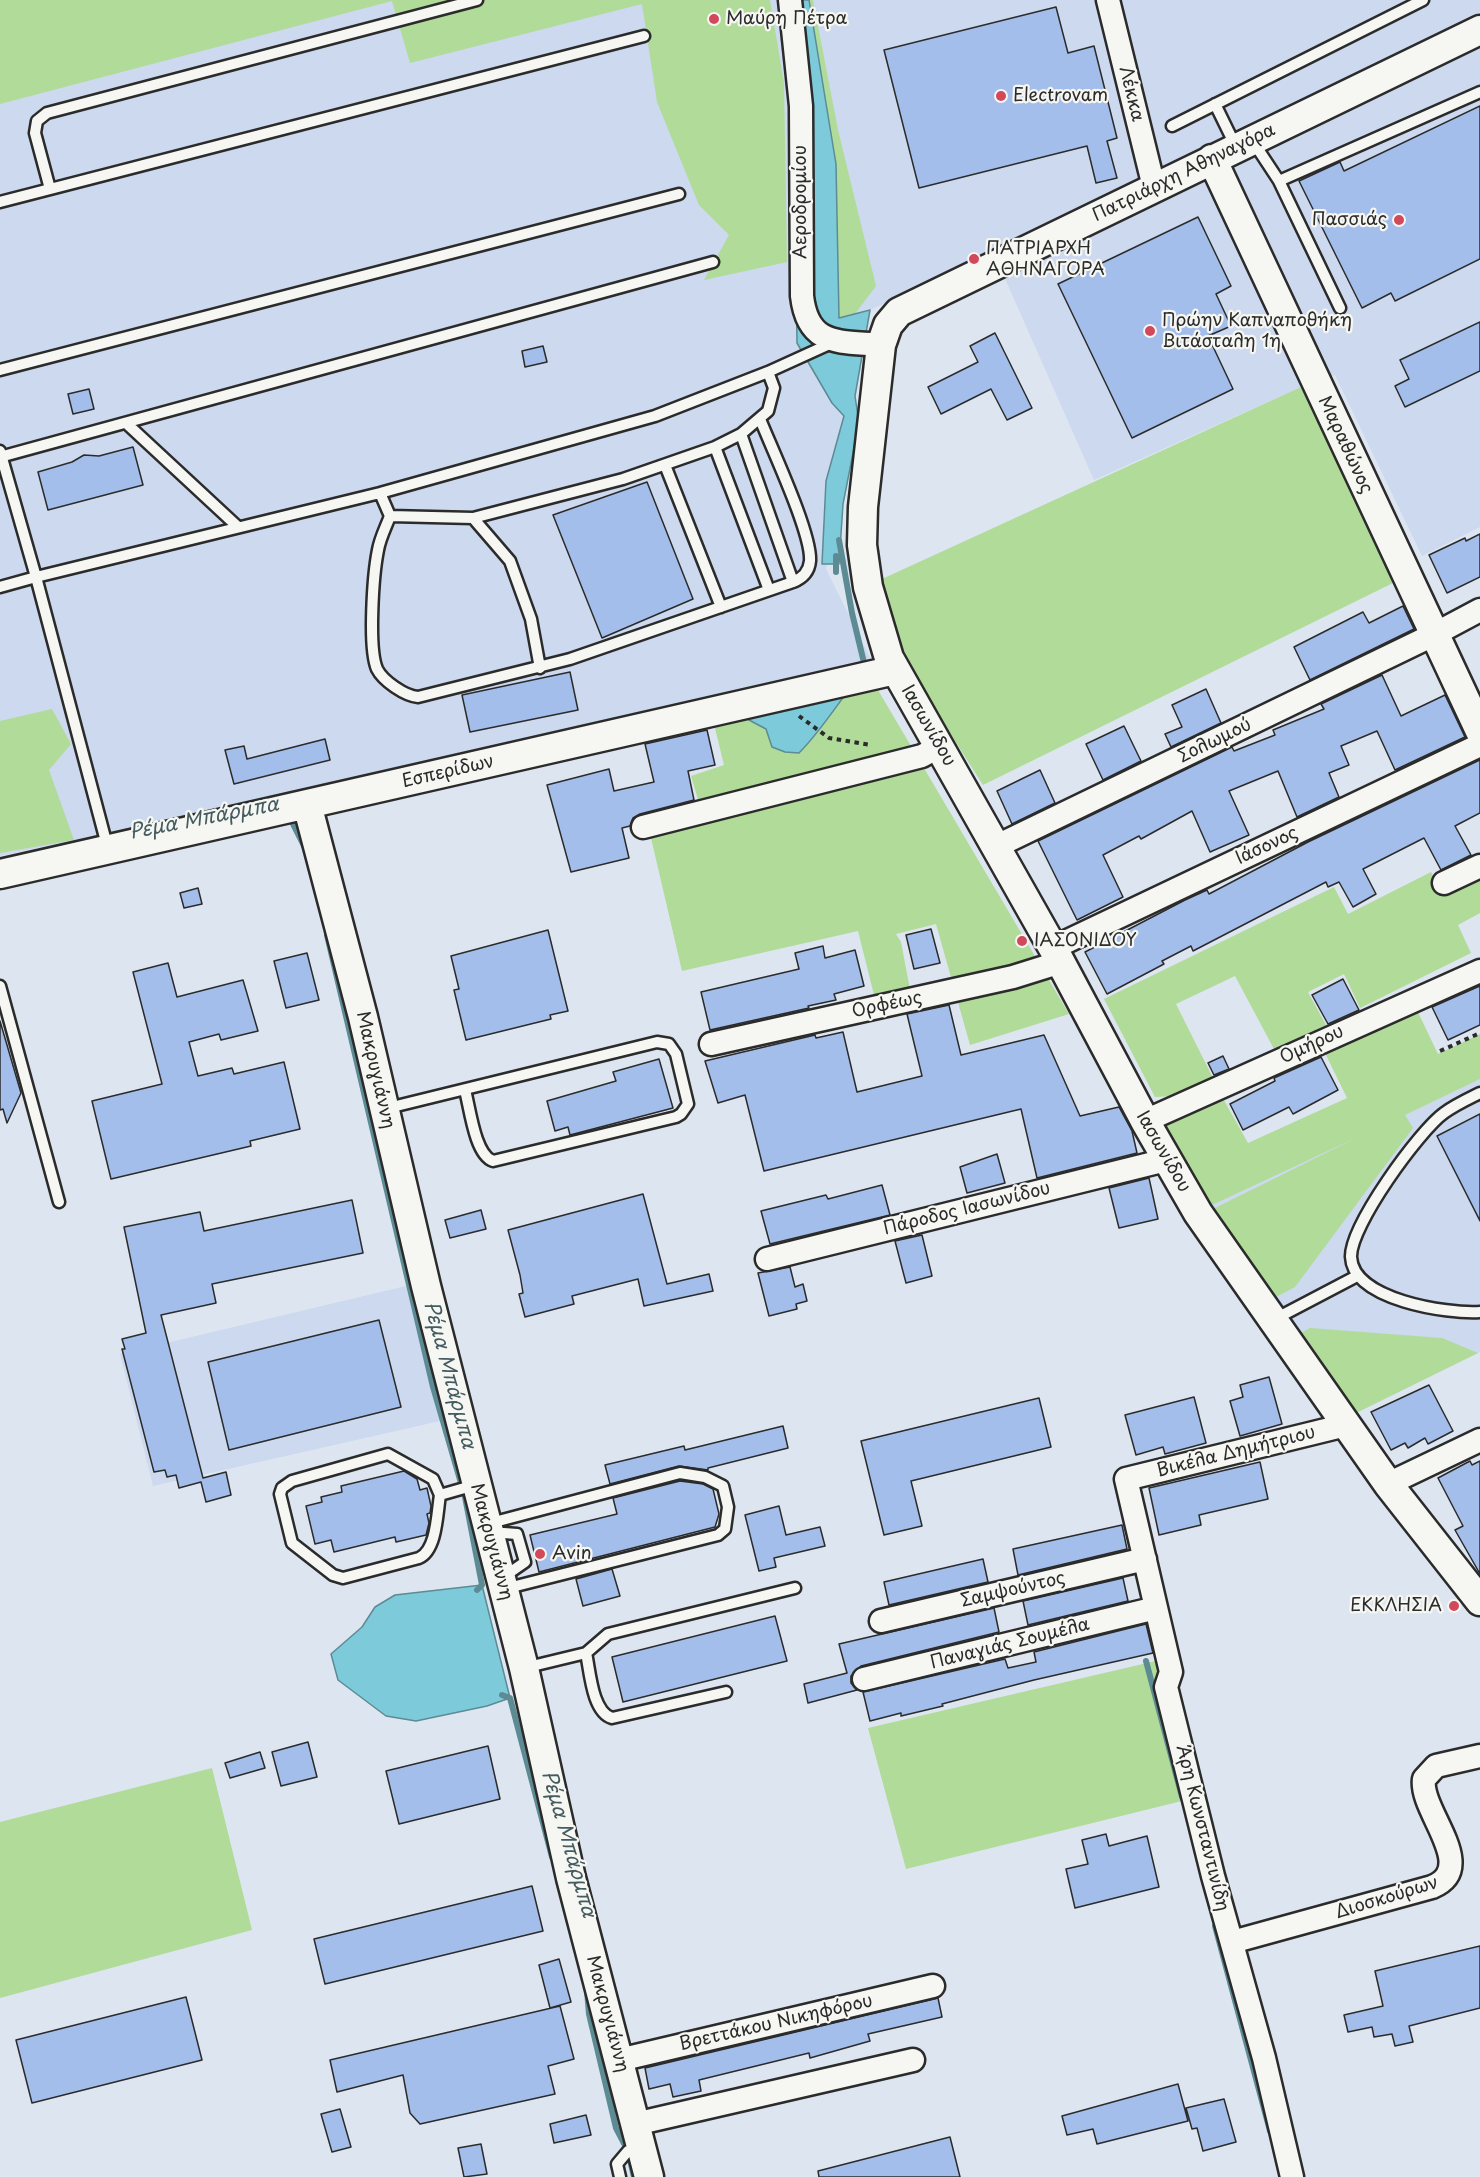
<!DOCTYPE html>
<meta charset="utf-8">
<style>
body{margin:0}
canvas{display:block;background:#dde5f0}
</style>
<canvas width="1480" height="2177"></canvas>
<script>
const ctx = document.querySelector('canvas').getContext('2d');
ctx.lineJoin = 'round';
function fill(path, color) {
  ctx.fillStyle = color;
  ctx.fill(path, 'evenodd');
}
function stroke(path, color, width, dash) {
  ctx.strokeStyle = color;
  ctx.lineWidth = width;
  ctx.lineCap = dash ? 'butt' : 'round';
  ctx.setLineDash(dash || []);
  ctx.stroke(path);
}
function drawText(font, color, halo, rows, align = 'center') {
  ctx.font = font + ' "Playpen Sans",sans-serif';
  ctx.lineWidth = 4.5;
  ctx.setLineDash([]);
  ctx.textBaseline = 'middle';
  ctx.strokeStyle = halo;
  ctx.fillStyle = color;
  for (const [text, x, y, turn = 0] of rows) {
    ctx.save();
    ctx.translate(x, y);
    ctx.rotate((+turn || 0) * Math.PI / 180);
    ctx.textAlign = isNaN(turn) ? turn : align;
    if (halo) ctx.strokeText(text, 0, 0);
    ctx.fillText(text, 0, 0);
    ctx.restore();
  }
}
const built = new Path2D(`
 M0,0H1480V12L1142,179L864,313L826,569L875,668L0,856Z
 M1480,21V527L1422,556L1335,375L1301,387L1094,480L1003,274Z
 M1480,1079V1352L1356,1413L1208,1207Z
 M406,1286L440,1421L153,1486L120,1354Z`);
const green = new Path2D(`
 M0,0H770L784,83L787,262L704,280L729,235L699,205L657,102L642,4L410,63L392,1L0,104Z
 M779,0H813L838,130L876,286L851,319L835,321Z
 M1301,387L1397,581L983,785L902,658L882,579Z
 M875,685L1069,1014L970,1045L936,924L896,934L901,942L912,1000L877,1007L858,931L682,971L648,825L702,813L691,776L724,765L714,724Z
 M52,709L71,744L49,770L74,840L0,853V721Z
 M1480,871V913L1458,925L1471,953L1360,1008L1344,974L1308,992L1326,1025L1274,1049L1235,976L1176,1004L1215,1082L1175,1096L1155,1097L1104,999L1334,887L1348,914L1431,872L1440,890Z
 M1415,1006L1438,1054L1480,1034V1079L1405,1115L1413,1128L1295,1287L1274,1298L1211,1210L1360,1136L1208,1207L1162,1119L1221,1095L1248,1143L1347,1098L1323,1049Z
 M1310,1328L1442,1338L1478,1353L1356,1413L1299,1334Z
 M1160,1660L1194,1798L906,1869L868,1728Z
 M212,1768L252,1930L0,1998V1822Z`);
const water = new Path2D(`
 M783,0H809L836,164L839,318L870,310L855,396L859,423L843,504L839,564H822L826,481L844,416L832,403L797,343L793,45Z
 M854,683C836,706 820,732 799,753L785,752L772,747L766,729L749,720L748,696Z
 M482,1585L510,1698L487,1706L416,1721L386,1716L338,1680L331,1654L362,1627L375,1607L395,1595Z`);
const stream = new Path2D(`
 M839,540L852,613L866,671
 M836,556V572
 M289,816L306,850
 M327,935L433,1387L465,1497L482,1585L477,1590
 M1146,1661L1182,1797
 M502,1695L510,1698L552,1857
 M1215,1926L1270,2131
 M587,1991L589,2014L616,2128L628,2151L634,2177`);
const building = new Path2D(`
 M1056,7L1068,53L1094,46L1117,138L1107,141L1117,178L1096,183L1087,146L919,188L884,50Z
 M1480,106V259L1395,301L1391,293L1362,308L1299,181L1340,162L1344,171Z
 M1198,217L1231,286L1216,294L1231,326L1208,336L1233,389L1132,438L1058,284Z
 M1480,322V371L1405,407L1395,386L1409,379L1400,360Z
 M995,333L1032,408L1007,420L991,389L941,414L928,387L978,362L970,346Z
 M543,346L547,362L525,367L522,351Z
 M89,389L94,409L73,414L68,394Z
 M133,447L143,485L48,510L38,472L72,462L84,455L99,456Z
 M647,482L693,599L602,638L553,515Z
 M1480,534V577L1447,593L1429,555L1465,538L1466,541Z
 M1403,606L1414,629L1310,680L1294,647L1363,612L1369,623Z
 M570,672L578,710L470,732L462,695Z
 M1382,675L1401,716L1445,695L1465,737L1395,770L1377,731L1341,746L1349,765L1329,773L1339,797L1297,817L1278,771L1229,791L1249,835L1210,852L1192,811L1141,839L1139,836L1103,855L1123,897L1077,920L1038,841L1232,747L1234,751L1275,735L1273,730L1324,709L1321,704Z
 M1206,689L1221,723L1171,747L1165,734L1182,727L1172,705Z
 M1124,726L1141,761L1103,780L1086,744Z
 M707,730L715,765L688,771L694,800L640,814L633,818L630,826L622,828L629,858L571,872L547,785L609,769L614,791L654,782L645,744Z
 M325,739L330,760L234,784L225,750L244,746L247,759Z
 M1480,760V813L1455,826L1471,855L1441,870L1424,838L1363,869L1376,894L1353,907L1339,882L1328,887L1326,882L1193,951L1191,946L1162,961L1164,964L1107,994L1085,952L1185,900L1207,890L1209,894L1308,842Z
 M1040,770L1055,803L1012,824L997,791Z
 M198,888L202,904L184,908L180,893Z
 M931,929L940,963L914,969L906,935Z
 M548,930L568,1011L550,1015L551,1019L466,1040L454,990L459,989L451,956Z
 M823,946L825,958L855,950L864,986L834,994L836,1000L808,1006L809,1008L710,1030L701,992L799,969L795,953Z
 M307,953L319,1000L286,1008L274,961Z
 M168,963L177,997L243,980L258,1031L221,1040L219,1034L189,1042L198,1076L232,1068L234,1074L284,1062L300,1129L250,1141L251,1146L111,1179L92,1101L162,1084L133,972Z
 M1343,979L1359,1010L1328,1024L1312,995Z
 M1480,986V1025L1448,1040L1432,1007Z
 M949,1005L961,1055L1044,1035L1080,1116L1119,1107L1132,1131L1137,1153L1037,1178L1021,1109L764,1171L745,1095L718,1103L705,1061L815,1035L816,1038L843,1032L857,1092L922,1076L907,1014Z
 M0,1021L21,1093L7,1123L3,1109L0,1110Z
 M1223,1056L1229,1069L1214,1075L1208,1063Z
 M1321,1057L1338,1090L1293,1114L1289,1107L1243,1130L1230,1104L1275,1081L1274,1078Z
 M659,1059L673,1108L570,1135L568,1127L555,1131L547,1101L616,1081L613,1072Z
 M1480,1114V1221L1437,1136Z
 M997,1154L1005,1183L967,1193L960,1167Z
 M1149,1178L1158,1219L1119,1228L1109,1188Z
 M882,1185L890,1215L770,1244L761,1211L826,1195L828,1199Z
 M643,1194L667,1284L709,1274L713,1291L644,1306L638,1279L572,1296L574,1304L525,1317L519,1294L523,1293L520,1275L508,1230Z
 M352,1200L363,1253L212,1284L216,1303L161,1315L203,1478L226,1472L231,1495L206,1502L201,1482L179,1488L176,1475L167,1477L165,1470L154,1472L122,1349H125L122,1339L146,1333L124,1227L200,1212L204,1231Z
 M481,1210L486,1229L450,1238L445,1220Z
 M922,1235L932,1276L906,1283L895,1241Z
 M790,1267L795,1287L803,1284L807,1301L796,1304L797,1309L769,1316L758,1273Z
 M379,1320L401,1407L229,1450L208,1362Z
 M1269,1377L1282,1424L1240,1436L1230,1401L1243,1397L1240,1385Z
 M1429,1385L1453,1431L1428,1444L1425,1438L1408,1448L1405,1443L1391,1450L1371,1412Z
 M1194,1397L1206,1443L1165,1454L1163,1447L1136,1455L1125,1415Z
 M1039,1398L1051,1447L911,1481L922,1526L884,1535L861,1441Z
 M783,1426L788,1448L708,1468V1470L679,1466L610,1484L605,1465L684,1446L685,1450Z
 M1470,1461L1472,1465L1480,1461V1574L1455,1530L1463,1526L1438,1478Z
 M1260,1462L1268,1499L1199,1515L1201,1525L1159,1535L1149,1488Z
 M404,1471L417,1479L420,1490L427,1488L431,1506L430,1513L427,1514L429,1523L426,1535L396,1542L395,1537L334,1552L331,1540L315,1544L306,1506L322,1502L321,1497L342,1492L341,1486Z
 M680,1481L703,1484L713,1489L719,1514L715,1527L539,1572L530,1535L617,1514L613,1498Z
 M779,1506L786,1535L820,1527L825,1546L774,1558L776,1567L759,1571L745,1515Z
 M1122,1525L1127,1549L1018,1575L1013,1549Z
 M983,1559L988,1582L889,1605L884,1582Z
 M612,1569L620,1596L583,1606L576,1579Z
 M1123,1578L1128,1601L1028,1625L1023,1601Z
 M994,1608L999,1632L861,1666L851,1676V1683L857,1690L808,1703L804,1684L847,1673L839,1644Z
 M775,1616L787,1661L623,1702L612,1657Z
 M1146,1624L1153,1653L1034,1680L942,1704L943,1706L901,1716V1713L870,1721L863,1692L1005,1659L1008,1668L1036,1662L1034,1652Z
 M308,1742L317,1777L281,1786L272,1752Z
 M488,1746L500,1799L399,1824L386,1771Z
 M260,1752L265,1768L230,1778L225,1763Z
 M1106,1834L1109,1846L1147,1836L1159,1887L1075,1908L1066,1869L1088,1864L1082,1840Z
 M532,1886L543,1931L325,1984L314,1939Z
 M1480,1946V2008L1409,2026L1413,2042L1395,2046L1392,2034L1374,2037L1372,2027L1348,2032L1344,2015L1383,2006L1375,1971Z
 M559,1959L571,2002L550,2008L539,1965Z
 M186,1997L202,2060L32,2103L16,2040Z
 M938,1998L942,2017L868,2034L870,2041L810,2058L809,2053L699,2080L701,2091L673,2097L670,2084L649,2089L645,2068Z
 M560,2006L574,2059L548,2066L555,2094L420,2124L410,2113L403,2075L337,2092L330,2060Z
 M1178,2084L1188,2121L1097,2144L1093,2129L1067,2135L1062,2116Z
 M1224,2099L1236,2142L1203,2151L1197,2128L1192,2129L1186,2108Z
 M340,2109L351,2147L332,2152L321,2114Z
 M586,2115L591,2135L554,2143L550,2124Z
 M950,2137L960,2177H819L818,2171Z
 M481,2144L487,2174L464,2177L458,2148Z`);
const path = new Path2D(`
 M799,716L829,738L871,745
 M1440,1051L1480,1033`);
const service = new Path2D(`
 M1215,104L1236,147
 M1172,126L1423,0
 M1252,140L1279,181L1480,92
 M1279,181L1340,308
 M50,189L35,133L37,121L47,113L477,0
 M0,202L644,36
 M0,370L679,194
 M126,423L238,527
 M741,434L793,582
 M715,447L769,590
 M0,451L36,577L0,587
 M0,457L713,262
 M665,465L721,607
 M380,493L390,516L473,518L623,479L715,447L741,434L768,411L774,388L768,372
 M390,516C386,527 380,538 378,550C373,575 368,648 377,669C383,681 405,696 418,697L570,659L793,582C803,578 809,572 810,561C812,534 772,449 760,419
 M473,518L510,561L531,619L540,668
 M108,849L36,577L380,493L655,416L768,372L834,342
 M0,986L59,1202
 M1480,1093C1468,1099 1455,1105 1444,1113C1419,1131 1350,1226 1351,1257C1353,1300 1447,1314 1480,1312
 M384,1109L657,1042L669,1044L676,1054L688,1104L681,1114L676,1117L493,1161C475,1155 470,1109 465,1090
 M1275,1319L1357,1276
 M440,1495C437,1513 437,1550 419,1558L343,1578L333,1575L292,1543L280,1494L282,1488L292,1481L388,1454L433,1479L440,1495L475,1485
 M487,1524L680,1473L705,1477L723,1486L728,1507L725,1529L718,1535L504,1589
 M490,1532L517,1534L525,1562L512,1571
 M524,1668L586,1653
 M726,1692L612,1718C592,1712 590,1671 586,1653L608,1634L795,1588
 M620,2177L617,2164L628,2151`);
const minor = new Path2D(`
 M790,0L801,106L802,296C808,347 839,341 881,345
 M1108,0L1154,187
 M643,827L922,756L940,746
 M997,846L1433,635L1480,610
 M1444,883L1480,866
 M1053,948L1480,745
 M711,1044L1013,977L1061,962
 M1145,1121L1480,971
 M767,1259L1166,1160
 M1388,1484L1480,1440
 M881,1621L1145,1559
 M864,1679L1156,1608
 M1232,1942L1432,1887C1480,1867 1419,1811 1424,1779L1436,1766L1480,1756
 M619,2060L933,1986
 M635,2124L913,2060
 M1292,2177L1264,2058L1213,1876L1166,1687L1171,1672L1126,1479L1346,1425`);
const tertiary = new Path2D(`
 M1480,30L899,312L888,325L881,345L863,507L862,545L868,587L889,658L1053,948L1145,1121L1198,1213L1388,1484L1480,1601
 M1212,159L1480,731
 M311,803L308,808L363,1017L426,1286L524,1668L571,1878L649,2177
 M0,874L895,670`);
const markers = [
 [714,19,6,"#d1495b"],
 [1001,96,6,"#d1495b"],
 [1399,220,6,"#d1495b"],
 [974,259,6,"#d1495b"],
 [1150,331,6,"#d1495b"],
 [1022,941,6,"#d1495b"],
 [540,1554,6,"#d1495b"],
 [1454,1606,6,"#d1495b"]
];
const poiNames = [
 ["Μαύρη Πέτρα",726,19],
 ["Electrovam",1013,96],
 ["Πασσιάς",1387,220,"right"],
 ["ΠΑΤΡΙΑΡΧΗ",986,249],
 ["ΑΘΗΝΑΓΟΡΑ",986,270],
 ["Πρώην Καπναποθήκη",1162,321],
 ["Βιτάσταλη 1η",1162,342],
 ["ΙΑΣΟΝΙΔΟΥ",1034,941],
 ["Avin",552,1554],
 ["ΕΚΚΛΗΣΙΑ",1442,1606,"right"]
];
const streetNames = [
 ["Λέκκα",1131,94,76],
 ["Πατριάρχη Αθηναγόρα",1184,173,-26],
 ["Αεροδρομίου",801,202,-90],
 ["Μαραθώνος",1345,445,65],
 ["Ιασωνίδου",928,726,60],
 ["Σολωμού",1215,741,-26],
 ["Εσπερίδων",448,772,-13],
 ["Ιάσονος",1267,846,-25],
 ["Ορφέως",887,1005,-12],
 ["Ομήρου",1312,1045,-25],
 ["Μακρυγιάννη",375,1070,77],
 ["Ιασωνίδου",1163,1152,60],
 ["Πάροδος Ιασωνίδου",967,1209,-14],
 ["Βικέλα Δημήτριου",1236,1452,-14],
 ["Μακρυγιάννη",491,1542,75],
 ["Σαμψούντος",1013,1590,-13],
 ["Παναγιάς Σουμέλα",1010,1644,-14],
 ["Άρη Κωνσταντινίδη",1202,1828,76],
 ["Διοσκούρων",1387,1898,-17],
 ["Μακρυγιάννη",607,2014,75],
 ["Βρεττάκου Νικηφόρου",776,2023,-13]
];
const waterNames = [
 ["Ρέμα Μπάρμπα",204,819,-11],
 ["Ρέμα Μπάρμπα",449,1375,75],
 ["Ρέμα Μπάρμπα",568,1844,74]
];
fill(built, '#ccd9ee');
fill(green, '#b1db98');
fill(water, '#7dcbda');
stroke(water, '#5c8b94', 1.5);
stroke(stream, '#5c8b94', 6);
fill(building, '#a3beea');
stroke(building, '#2b2b2b', 1.5);
stroke(service, '#2b2b2b', 15);
stroke(minor, '#2b2b2b', 27);
stroke(tertiary, '#2b2b2b', 33);
stroke(path, '#2b2b2b', 4, [4.5, 4.5]);
stroke(service, '#f6f6f2', 10);
stroke(minor, '#f6f6f2', 22);
stroke(tertiary, '#f6f6f2', 28);
for (const [x, y, r, color] of markers) {
  const dot = new Path2D();
  dot.arc(x, y, r, 0, 2 * Math.PI);
  ctx.fillStyle = color;
  ctx.fill(dot);
  stroke(dot, '#f6f6f2', 2);
}
drawText('18px', '#2b2b2b', '#f6f6f2', poiNames, 'left');
drawText('18px', '#2b2b2b', '#f6f6f2', streetNames);
drawText('italic 20px', '#445b60', '#f6f6f2', waterNames);
</script>
